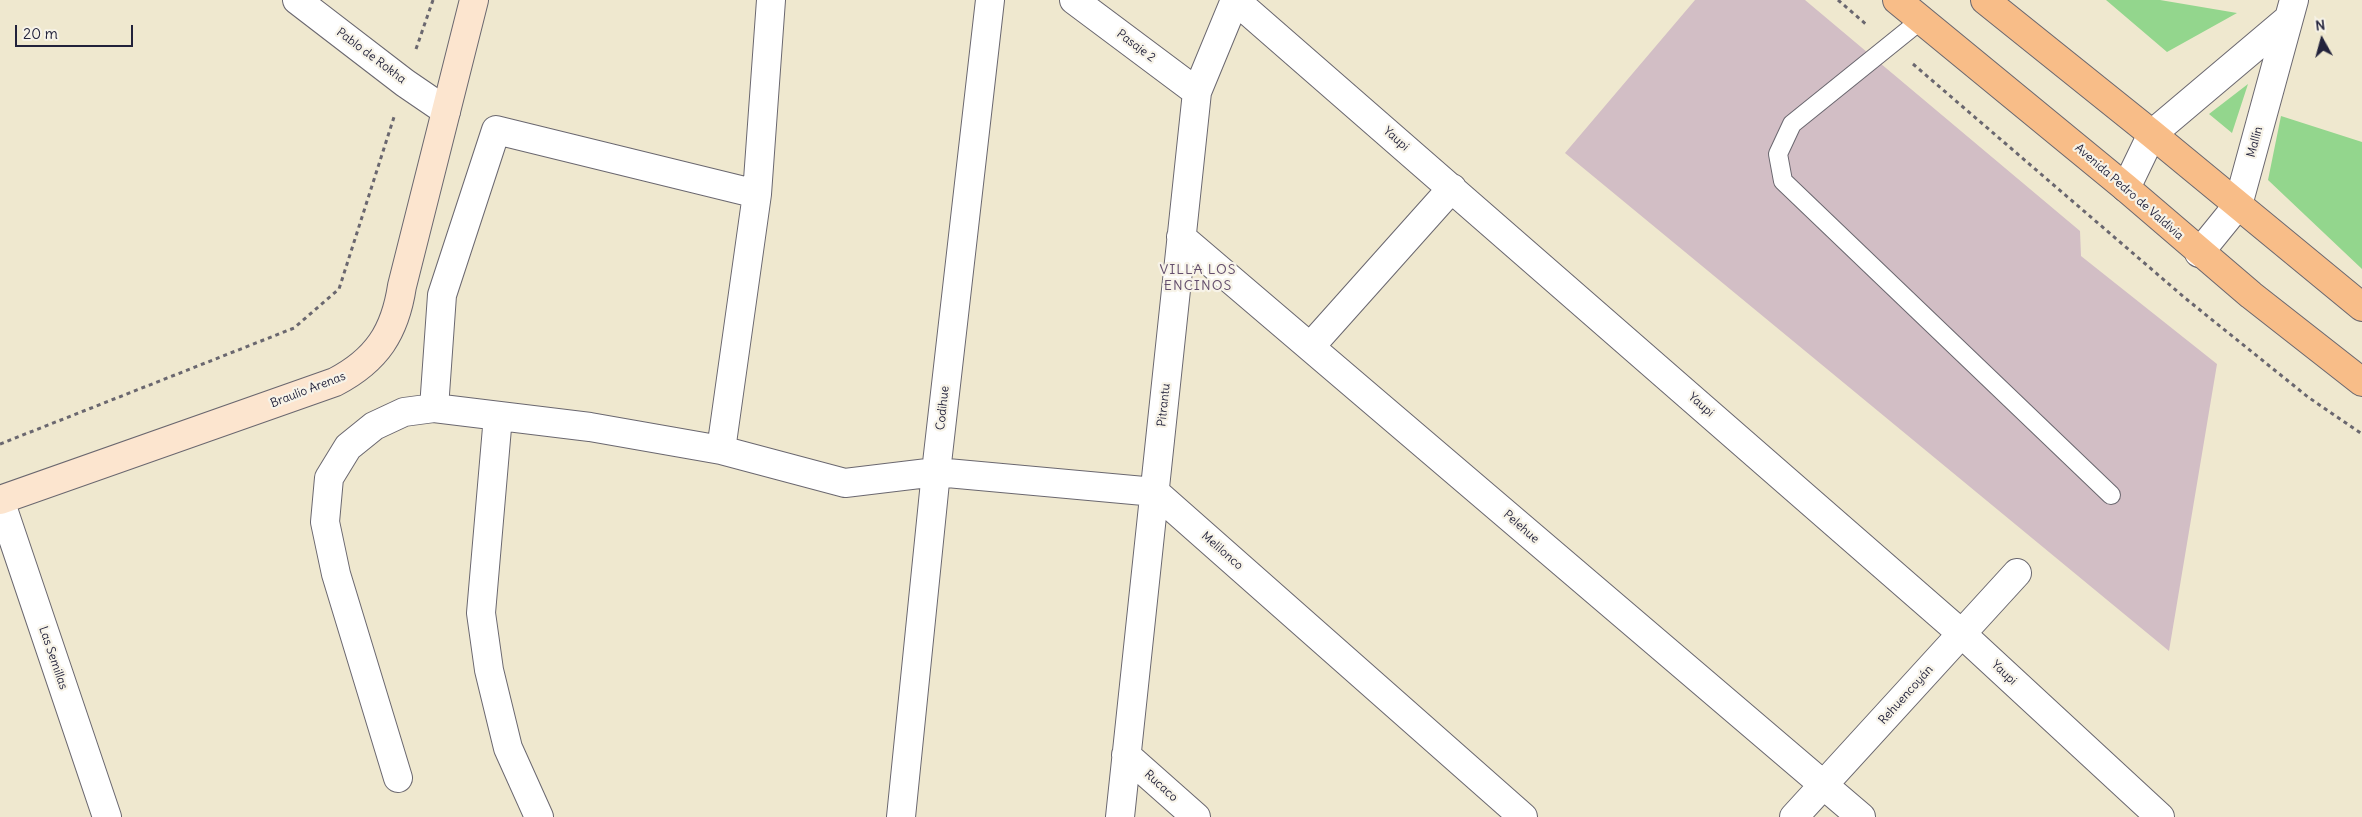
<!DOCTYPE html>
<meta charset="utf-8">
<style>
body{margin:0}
#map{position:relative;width:2362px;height:817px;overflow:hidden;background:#efe8cf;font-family:Delius,sans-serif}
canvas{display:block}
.north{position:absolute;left:2297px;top:15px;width:50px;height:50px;-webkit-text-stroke:4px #f7f3e8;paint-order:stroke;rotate:353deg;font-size:14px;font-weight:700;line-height:20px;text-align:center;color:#22223b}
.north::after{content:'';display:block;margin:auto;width:18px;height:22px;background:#22223b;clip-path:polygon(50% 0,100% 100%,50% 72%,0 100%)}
.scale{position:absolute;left:15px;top:25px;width:118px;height:22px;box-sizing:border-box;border:2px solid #22223b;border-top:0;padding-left:6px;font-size:15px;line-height:18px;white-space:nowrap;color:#22223b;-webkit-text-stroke:4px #f7f3e8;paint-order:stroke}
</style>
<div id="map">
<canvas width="2362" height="817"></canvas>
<div class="north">N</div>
<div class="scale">20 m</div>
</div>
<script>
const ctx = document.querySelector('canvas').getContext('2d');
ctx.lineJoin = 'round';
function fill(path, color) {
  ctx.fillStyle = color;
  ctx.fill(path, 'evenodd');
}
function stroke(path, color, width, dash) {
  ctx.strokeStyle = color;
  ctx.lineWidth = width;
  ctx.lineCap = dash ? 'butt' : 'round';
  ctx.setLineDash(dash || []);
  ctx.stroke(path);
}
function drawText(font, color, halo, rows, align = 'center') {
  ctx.font = font + ' Delius,sans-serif';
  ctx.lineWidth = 4.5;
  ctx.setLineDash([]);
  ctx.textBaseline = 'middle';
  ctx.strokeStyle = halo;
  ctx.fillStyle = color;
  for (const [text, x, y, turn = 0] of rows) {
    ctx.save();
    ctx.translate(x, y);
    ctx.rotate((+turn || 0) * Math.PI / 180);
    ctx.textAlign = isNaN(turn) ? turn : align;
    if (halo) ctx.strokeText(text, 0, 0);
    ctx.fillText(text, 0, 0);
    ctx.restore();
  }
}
const industrial = new Path2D(`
 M1695,0H1805L2080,231L2081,256L2217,364L2169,651L1565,153Z`);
const green = new Path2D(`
 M2106,0H2160L2237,13L2167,52Z
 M2248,84L2232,133L2209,114Z
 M2281,116L2362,142V269L2268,180Z`);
const path = new Path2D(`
 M1838,0L1868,26
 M416,49L433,0
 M1913,64L2185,298L2308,397L2362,434
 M0,444L294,328L339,289L394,117`);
const lane = new Path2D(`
 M1921,20L1792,124L1778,154L1783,181L2111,495`);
const street = new Path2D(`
 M297,0L405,83L446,111
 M1074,0L1197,92
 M2126,188L2152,134L2287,20
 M1181,237L1861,817
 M2199,253L2238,205L2294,0
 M1310,347L1452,188
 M434,408L442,295L496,130L757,194
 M498,416L481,613L489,670L508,748L539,817
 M721,450L757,194L771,0
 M0,500L107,817
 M1126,755L1196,817
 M398,778L336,574L325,522L329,478L348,447L374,426L404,412L434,408L590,427L721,450L845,483L936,472L1155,492L1523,817
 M901,817L936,472L990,0
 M1120,817L1197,92L1235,0L1962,634L2160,817
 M1794,817L2017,573`);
const secondary = new Path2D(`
 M0,500L335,382C377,360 395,332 402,286L474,0`);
const primary = new Path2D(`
 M1897,0L2126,188L2251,295L2362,382
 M1985,0L2152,134L2362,307`);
const streetNames = [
 ["Pasaje 2",1136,46,37],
 ["Pablo de Rokha",371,56,37],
 ["Yaupi",1396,139,41],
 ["Mallín",2255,142,-75],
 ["Avenida Pedro de Valdivia",2129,192,41],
 ["Braulio Arenas",308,390,-21],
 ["Pitrantu",1164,405,-84],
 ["Yaupi",1701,405,41],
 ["Codihue",943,408,-84],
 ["Pelehue",1521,527,41],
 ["Melilonco",1222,551,41],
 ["Las Semillas",53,658,71],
 ["Yaupi",2004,673,43],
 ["Rehuencoyán",1906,695,-48],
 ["Rucaco",1161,786,42]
];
const neighbourhoodNames = [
 ["VILLA LOS",1198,270],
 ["ENCINOS",1198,286]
];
fill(industrial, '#d2bec5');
fill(green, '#93d68d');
stroke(lane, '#6a676f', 20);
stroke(street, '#6a676f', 30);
stroke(secondary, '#6a676f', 30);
stroke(primary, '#6a676f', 30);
stroke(path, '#6a676f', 3, [4, 4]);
stroke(lane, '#fff', 18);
stroke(street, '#fff', 28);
stroke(secondary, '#fce5cf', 28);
stroke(primary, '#f8bd88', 28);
drawText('12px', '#22223b', '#f7f3e8', streetNames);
ctx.letterSpacing = '1px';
drawText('14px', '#634e6c', '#f7f3e8', neighbourhoodNames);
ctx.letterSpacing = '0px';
</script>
